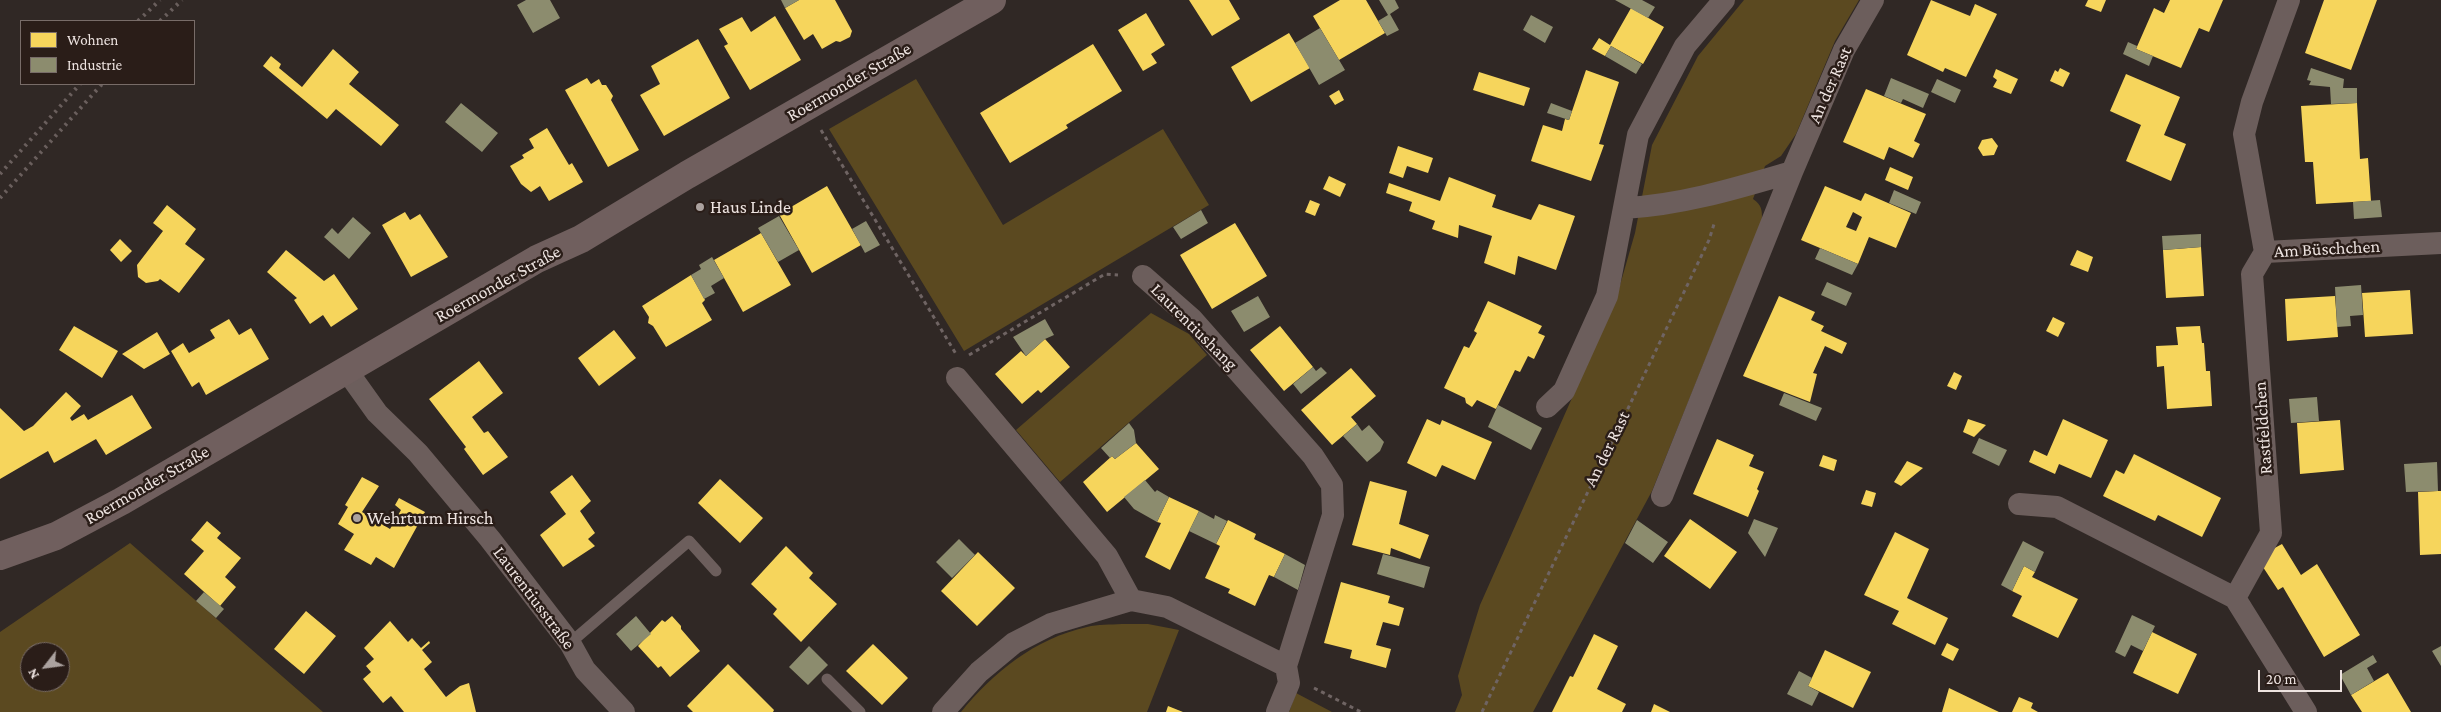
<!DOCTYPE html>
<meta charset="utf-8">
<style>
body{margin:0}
#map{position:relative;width:2441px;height:712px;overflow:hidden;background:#302825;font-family:"Crimson Pro",serif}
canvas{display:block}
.legend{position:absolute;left:20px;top:20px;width:175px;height:65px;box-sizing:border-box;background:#2a1d18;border:1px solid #786c68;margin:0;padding:6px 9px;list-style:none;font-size:15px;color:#ede3e0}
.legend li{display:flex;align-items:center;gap:10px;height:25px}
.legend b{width:25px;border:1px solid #786c68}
.north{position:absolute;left:20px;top:642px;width:50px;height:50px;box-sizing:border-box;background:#2a1d18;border:1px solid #786c68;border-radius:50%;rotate:240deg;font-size:14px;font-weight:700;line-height:20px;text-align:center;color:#ede3e0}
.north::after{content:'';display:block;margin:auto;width:18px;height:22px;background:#aba29f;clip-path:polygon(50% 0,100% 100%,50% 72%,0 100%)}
.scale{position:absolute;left:2258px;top:670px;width:84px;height:22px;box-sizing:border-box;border:2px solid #ede3e0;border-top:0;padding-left:6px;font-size:15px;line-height:18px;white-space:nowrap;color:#ede3e0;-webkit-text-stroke:4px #2a1d18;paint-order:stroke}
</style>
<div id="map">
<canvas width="2441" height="712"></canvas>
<ul class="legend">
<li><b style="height:14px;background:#f6d55c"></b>Wohnen</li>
<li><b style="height:14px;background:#8c8c6e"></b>Industrie</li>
</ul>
<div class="north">N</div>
<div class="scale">20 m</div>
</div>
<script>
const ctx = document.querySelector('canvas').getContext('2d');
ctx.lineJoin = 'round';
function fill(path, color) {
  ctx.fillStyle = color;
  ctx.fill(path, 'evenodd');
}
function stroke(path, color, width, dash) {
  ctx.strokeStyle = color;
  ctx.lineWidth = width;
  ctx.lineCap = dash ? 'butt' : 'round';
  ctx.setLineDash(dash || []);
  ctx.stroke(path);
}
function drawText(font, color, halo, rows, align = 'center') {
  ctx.font = font + ' "Crimson Pro",serif';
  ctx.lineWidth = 5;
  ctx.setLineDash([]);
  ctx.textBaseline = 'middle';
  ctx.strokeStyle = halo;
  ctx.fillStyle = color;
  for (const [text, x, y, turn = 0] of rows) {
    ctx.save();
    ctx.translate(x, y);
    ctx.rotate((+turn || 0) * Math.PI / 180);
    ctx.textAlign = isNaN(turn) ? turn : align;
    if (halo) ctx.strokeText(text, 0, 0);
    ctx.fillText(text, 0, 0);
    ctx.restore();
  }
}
const green = new Path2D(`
 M1744,0H1859L1835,41L1796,134L1781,156L1765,166L1753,199C1762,205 1762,210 1762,220L1652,491L1533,712H1455L1462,695L1458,676L1480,605L1616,299L1635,233L1652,145L1698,56Z
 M916,79L1003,225L1163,129L1209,205L964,351L829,129Z
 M1151,313L1189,334L1207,355L1060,482L1016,430Z
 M130,543L323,712H0V632ZM30,652H60V682H30Z
 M1122,624H1148L1179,630L1147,712H961C994,672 1034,639 1087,627C1098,624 1110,625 1122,624Z
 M1296,693L1332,712H1289Z`);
const homes = new Path2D(`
 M799,0H835L852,31L850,37L840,42L836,41L822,49L813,34L804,40L785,8Z
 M1189,0H1229L1240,19L1212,36Z
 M1340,0H1366L1385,33L1339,60L1313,16Z
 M1931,0L1970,16L1975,4L1997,14L1966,77L1945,68L1943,72L1907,55Z
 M2088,0H2106L2101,12L2085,6Z
 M2170,0H2223L2209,32L2199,28L2181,68L2136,49L2154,8L2164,13Z
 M2324,0H2377L2351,70L2305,53Z
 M1631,8L1664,27L1643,64L1611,46L1605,56L1592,49L1599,38L1610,45Z
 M1146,13L1165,45L1151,54L1157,63L1143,71L1118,30Z
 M775,16L801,60L750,90L724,46L728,44L719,29L742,17L751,32Z
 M1289,33L1310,68L1251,102L1231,67Z
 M698,39L730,98L664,136L640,95L660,84L651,66Z
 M1093,44L1122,91L1066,125L1068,128L1010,163L980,113Z
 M333,49L359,72L349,84L399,125L381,146L336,109L327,119L263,66L271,56L281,64L279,68L302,87Z
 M2060,68L2070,73L2063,87L2050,81L2055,70L2058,72Z
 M1996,69L2018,79L2011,94L1993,87L1997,80L1993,77Z
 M1586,70L1619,82L1599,144L1604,145L1591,181L1531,161L1543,125L1562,131L1565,119L1569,120Z
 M1479,72L1530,88L1524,106L1473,90Z
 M2126,74L2180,97L2164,135L2186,144L2171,181L2126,161L2141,125L2110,111Z
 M587,78L591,84L599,79L602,85H606L613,96L611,100L639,150L608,167L565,90Z
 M1866,89L1926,114L1914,141L1920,144L1913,158L1889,147L1884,160L1843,142Z
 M1339,90L1344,100L1335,105L1329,96Z
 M2357,103L2360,159L2368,158L2371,201L2316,204L2313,162H2305L2301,106Z
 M547,128L569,165L572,163L583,182L549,201L540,186L531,192L521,184L510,166L524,158L522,155L534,148L529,139Z
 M1992,138L1998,146L1994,155L1983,156L1978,148L1982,140Z
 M1398,146L1433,158L1428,173L1407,166L1403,178L1389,173Z
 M1890,167L1913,177L1908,190L1885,180Z
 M1329,176L1346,184L1340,197L1323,189Z
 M1449,177L1496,195L1492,207L1531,220L1539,204L1575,216L1556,270L1518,256L1515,275L1484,263L1492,236L1459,225L1458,238L1432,229L1435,221L1409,211L1412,202L1386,193L1389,183L1440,201Z
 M827,186L861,245L812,273L779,214Z
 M1825,186L1861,201L1865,193L1911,213L1896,248L1869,237L1858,264L1801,240ZM1853,212L1862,217L1856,231L1846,227Z
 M1310,200L1320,204L1315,216L1305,212Z
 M167,205L196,229L185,244L205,259L179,293L160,279L158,281L146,283L138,277L137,265L163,231L153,223Z
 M405,212L410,220L420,214L448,257L411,277L382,225Z
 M1235,223L1267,276L1212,309L1180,255Z
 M761,233L791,285L743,312L714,260Z
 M120,239L132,251L121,262L110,250Z
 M2201,247L2204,296L2166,298L2163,250Z
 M286,250L324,281L334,274L358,309L331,327L323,315L310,324L294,300L297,298L267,272Z
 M2077,250L2093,257L2088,272L2070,265Z
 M691,275L705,300L702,303L712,320L666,347L653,326L648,323L649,317L642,306Z
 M2410,290L2413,334L2365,337L2362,293Z
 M1779,296L1815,312L1811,320L1824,326L1821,331L1847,343L1842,354L1825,346L1813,373L1817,374L1810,402L1743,376Z
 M2335,296L2338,337L2287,341L2285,299Z
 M1488,301L1542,326L1538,333L1545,336L1534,359L1528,356L1520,372L1515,370L1496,409L1477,400L1472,407L1466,403L1465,398L1444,388L1464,346L1469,348L1477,333L1474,331Z
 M2053,317L2065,323L2058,337L2046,331Z
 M229,319L239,335L251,328L269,359L206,395L199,382L192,387L171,351L183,343L189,353L215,338L210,330Z
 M74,326L118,351L102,378L59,350Z
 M1280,326L1313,367L1284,391L1250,350Z
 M2200,326L2202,343H2204L2206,371H2210L2212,406L2167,409L2164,366L2157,367L2156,346L2178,345L2176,327Z
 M614,330L636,358L599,386L578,358Z
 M157,332L170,354L144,369L122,354Z
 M1045,339L1070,367L1041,393L1038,390L1022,404L995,374L1021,351L1026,356Z
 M479,361L503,393L472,417L484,433L488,431L508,457L483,475L464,449L466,447L429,399Z
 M1351,368L1376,396L1351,417L1357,424L1332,445L1301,410Z
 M1954,372L1962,376L1956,390L1947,386Z
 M66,392L81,406L70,418L72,421L84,414L88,420L132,395L152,428L106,455L96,439L54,463L48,451L0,479V408L24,431L33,426Z
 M1427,419L1440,425L1442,420L1492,442L1475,480L1442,465L1436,477L1407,463Z
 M1968,419L1986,425L1974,437L1963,432Z
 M2063,419L2108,440L2091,478L2059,464L2055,474L2029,462L2034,450L2047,456Z
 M2340,420L2344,470L2300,474L2297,423Z
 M1717,439L1754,455L1749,466L1764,472L1757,489L1759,491L1748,517L1693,494Z
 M1136,443L1159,469L1107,512L1083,482L1112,456L1115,459Z
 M2134,454L2221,498L2202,537L2158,515L2155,521L2103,496L2116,470L2124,474Z
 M1823,455L1837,460L1834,471L1819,466Z
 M1907,461L1923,468L1901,486L1894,482Z
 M572,475L591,501L580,511L595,533L588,539L595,546L563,567L540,535L566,514L550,492Z
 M362,477L379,486L362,512L390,529L401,510L395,505L399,498L425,512L394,568L376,557L371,565L344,550L354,534L338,524L348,507L345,505Z
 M720,479L763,518L740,543L698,503Z
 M1370,481L1407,491L1399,524L1429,535L1420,559L1391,548L1390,555L1352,545Z
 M1866,490L1876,493L1872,507L1861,504Z
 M2438,491H2441V554L2420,555L2418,492Z
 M1169,497L1199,511L1170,570L1145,557L1161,523L1157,522Z
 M1690,519L1737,552L1710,589L1664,556Z
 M1228,520L1256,534L1254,539L1285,554L1274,577L1269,575L1255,606L1228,593L1230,589L1205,578L1220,546L1216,544Z
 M207,521L221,533L217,538L241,558L225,577L236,587L220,606L184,574L204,551L191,540Z
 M1895,532L1929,549L1907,598L1948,618L1935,645L1892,624L1899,611L1864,595Z
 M2282,544L2301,575L2317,564L2360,635L2324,657L2283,587L2278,590L2263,567L2271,550Z
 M786,546L813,573L809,578L837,604L801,642L773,614L777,609L751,584Z
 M978,552L1015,588L977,626L941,591Z
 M2024,566L2035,572L2032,577L2078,599L2058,638L2012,616L2022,596L2012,591Z
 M1341,582L1390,596L1388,603L1404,608L1399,626L1383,622L1376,645L1391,649L1386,668L1350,658L1352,650L1324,643Z
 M306,611L336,636L304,674L274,649Z
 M672,616L681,626V629L700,651L670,677L661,666L658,668L638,646L662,620L665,622Z
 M390,621L408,642L412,638L421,648L429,641L430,643L422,650L432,662L424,669L446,697L460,686L469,683L476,712H404L391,696L383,703L363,679L371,672L366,666L374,659L364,648Z
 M2152,632L2197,654L2178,694L2133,673Z
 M1594,634L1618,646L1597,689L1626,704L1622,712H1552L1570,676L1573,677Z
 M1947,643L1959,649L1953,661L1941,655Z
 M873,644L908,678L882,705L846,671Z
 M1825,650L1871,672L1853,708L1808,686Z
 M728,664L774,710L773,712H693L687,706Z
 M2388,673L2411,712H2362L2351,695Z
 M1949,688L1999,712H1942Z
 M2019,697L2033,703L2031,708L2038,712H2012Z
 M1654,704L1670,712H1651Z
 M1168,706L1183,712H1166Z`);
const industry = new Path2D(`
 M526,0H550L560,18L533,33L517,5Z
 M781,0H799L785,8Z
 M1379,0H1395L1399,8L1390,14L1399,30L1387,36L1378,21L1388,15Z
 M1615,0H1642L1655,7L1648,18Z
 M1531,15L1553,27L1545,43L1523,30Z
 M1320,28L1345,70L1319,85L1295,43Z
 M2128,42L2137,46L2136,49L2153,56L2149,66L2123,54Z
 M1611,46L1642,64L1636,74L1605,56Z
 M2311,68L2344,79L2343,88H2357V103L2331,104L2330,87L2309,85L2311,81L2307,80Z
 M1891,78L1929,94L1923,108L1903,99L1901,103L1884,96Z
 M1937,79L1961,90L1955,103L1931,92Z
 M461,103L498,133L482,152L445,122Z
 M1551,103L1572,111L1569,120L1547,113Z
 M1894,190L1921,202L1916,214L1889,203Z
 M2380,200L2382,217L2354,219L2353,202Z
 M1201,210L1208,223L1181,239L1173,227Z
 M779,216L799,250L778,262L758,228Z
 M353,217L371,233L349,259L324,237L332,228L338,234Z
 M866,221L880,245L865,253L852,229Z
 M2201,234V247L2163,250L2162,236Z
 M1820,248L1858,264L1852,275L1815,259Z
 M712,257L724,278L711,286L715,293L704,299L691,275L701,269L699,265Z
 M1827,282L1852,293L1846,306L1821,295Z
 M2361,285L2363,315L2350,316L2351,326L2337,327L2335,287Z
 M1258,296L1270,317L1244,332L1231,311Z
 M1045,319L1054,335L1045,339L1026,356L1013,337Z
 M1313,367L1316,371L1321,367L1327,373L1301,394L1293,384Z
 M1784,393L1822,408L1816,421L1779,405Z
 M2317,397L2319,421L2291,423L2289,399Z
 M1498,405L1542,428L1531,450L1488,427Z
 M1129,423L1134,430L1136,443L1115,459L1112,456L1110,458L1101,448Z
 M1357,424L1362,431L1369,425L1384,442L1380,451L1367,462L1343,436Z
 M1979,438L2007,450L1999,466L1972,453Z
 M2437,462L2438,491L2406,492L2404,464Z
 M1145,480L1155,492L1157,490L1169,497L1157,522L1134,509L1124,497Z
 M1199,511L1214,519L1215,515L1227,521L1216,544L1189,531Z
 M1754,519L1778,528L1765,557L1748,533Z
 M1637,520L1668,542L1653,563L1625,543Z
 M959,539L975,555L952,578L936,562Z
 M2023,541L2044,552L2035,572L2024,566L2012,591L2001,585Z
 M1285,554L1305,565L1298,590L1274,577Z
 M1383,554L1430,567L1424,588L1377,574Z
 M204,592L224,609L216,618L196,601Z
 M2132,615L2155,626L2143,651L2131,645L2125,657L2115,652Z
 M636,616L651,634L631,651L616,634Z
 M809,646L828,665L808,685L789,667Z
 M2441,646V666L2432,651Z
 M2373,655L2377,662L2367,668L2374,681L2351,695L2340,675Z
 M1799,671L1812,678L1808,686L1819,692L1812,706L1787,694Z`);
const path = new Path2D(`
 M821,130L956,354
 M969,355L1105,274L1118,275
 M1314,688L1361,712
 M1482,712L1709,240L1715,221`);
const lane = new Path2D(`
 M570,643L689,541L716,571
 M827,679L860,712`);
const street = new Path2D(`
 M2289,0L2252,102L2244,134L2265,252L2441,243
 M1625,208C1682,205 1737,188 1792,172
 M347,371L377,413L418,453L490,539L570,643L585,670L624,712
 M957,378L1107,556L1131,600
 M1547,407L1564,391L1607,296L1638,135L1685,46L1724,0
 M1662,496L1792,172L1844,50L1873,0
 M2019,504L2057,507L2235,598L2306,712
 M2235,598L2271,533L2252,274L2265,252
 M943,712L979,672L1014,643L1051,624L1131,600L1167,607L1286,666L1333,515L1332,485L1313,456L1192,319L1143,276
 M1277,712L1289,683L1286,666`);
const secondary = new Path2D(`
 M0,556L56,536L122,501L537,259L581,239L687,175L992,0`);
const rail = new Path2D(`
 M138,21L160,0
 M160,21L182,0
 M0,174L80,84
 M0,198L102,84`);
const markers = [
 [700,207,5,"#aba29f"],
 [357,518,5,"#aba29f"]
];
const streetNames = [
 ["Roermonder Straße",849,82,-30],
 ["An der Rast",1830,85,-66],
 ["Am Büschchen",2327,249,-3],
 ["Roermonder Straße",498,284,-29],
 ["Laurentiushang",1194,327,45],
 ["Rastfeldchen",2263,428,-94],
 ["An der Rast",1607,449,-64],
 ["Roermonder Straße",147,485,-30],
 ["Laurentiusstraße",534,598,53]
];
const poiNames = [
 ["Haus Linde",710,207],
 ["Wehrturm Hirsch",367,518]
];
fill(green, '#5b4920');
fill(homes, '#f6d55c');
fill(industry, '#8c8c6e');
stroke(path, '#6f6463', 3, [4, 4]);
stroke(lane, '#6c5e5c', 11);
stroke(street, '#6c5e5c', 22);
stroke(secondary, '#705f5e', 28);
stroke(rail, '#6a5f5d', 4, [2.5, 5]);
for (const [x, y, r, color] of markers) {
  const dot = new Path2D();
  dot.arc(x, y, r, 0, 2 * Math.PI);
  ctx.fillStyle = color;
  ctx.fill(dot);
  stroke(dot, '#2a1d18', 2);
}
drawText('18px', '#ede3e0', '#2a1d18', streetNames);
drawText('18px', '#ede3e0', '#2a1d18', poiNames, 'left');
</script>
